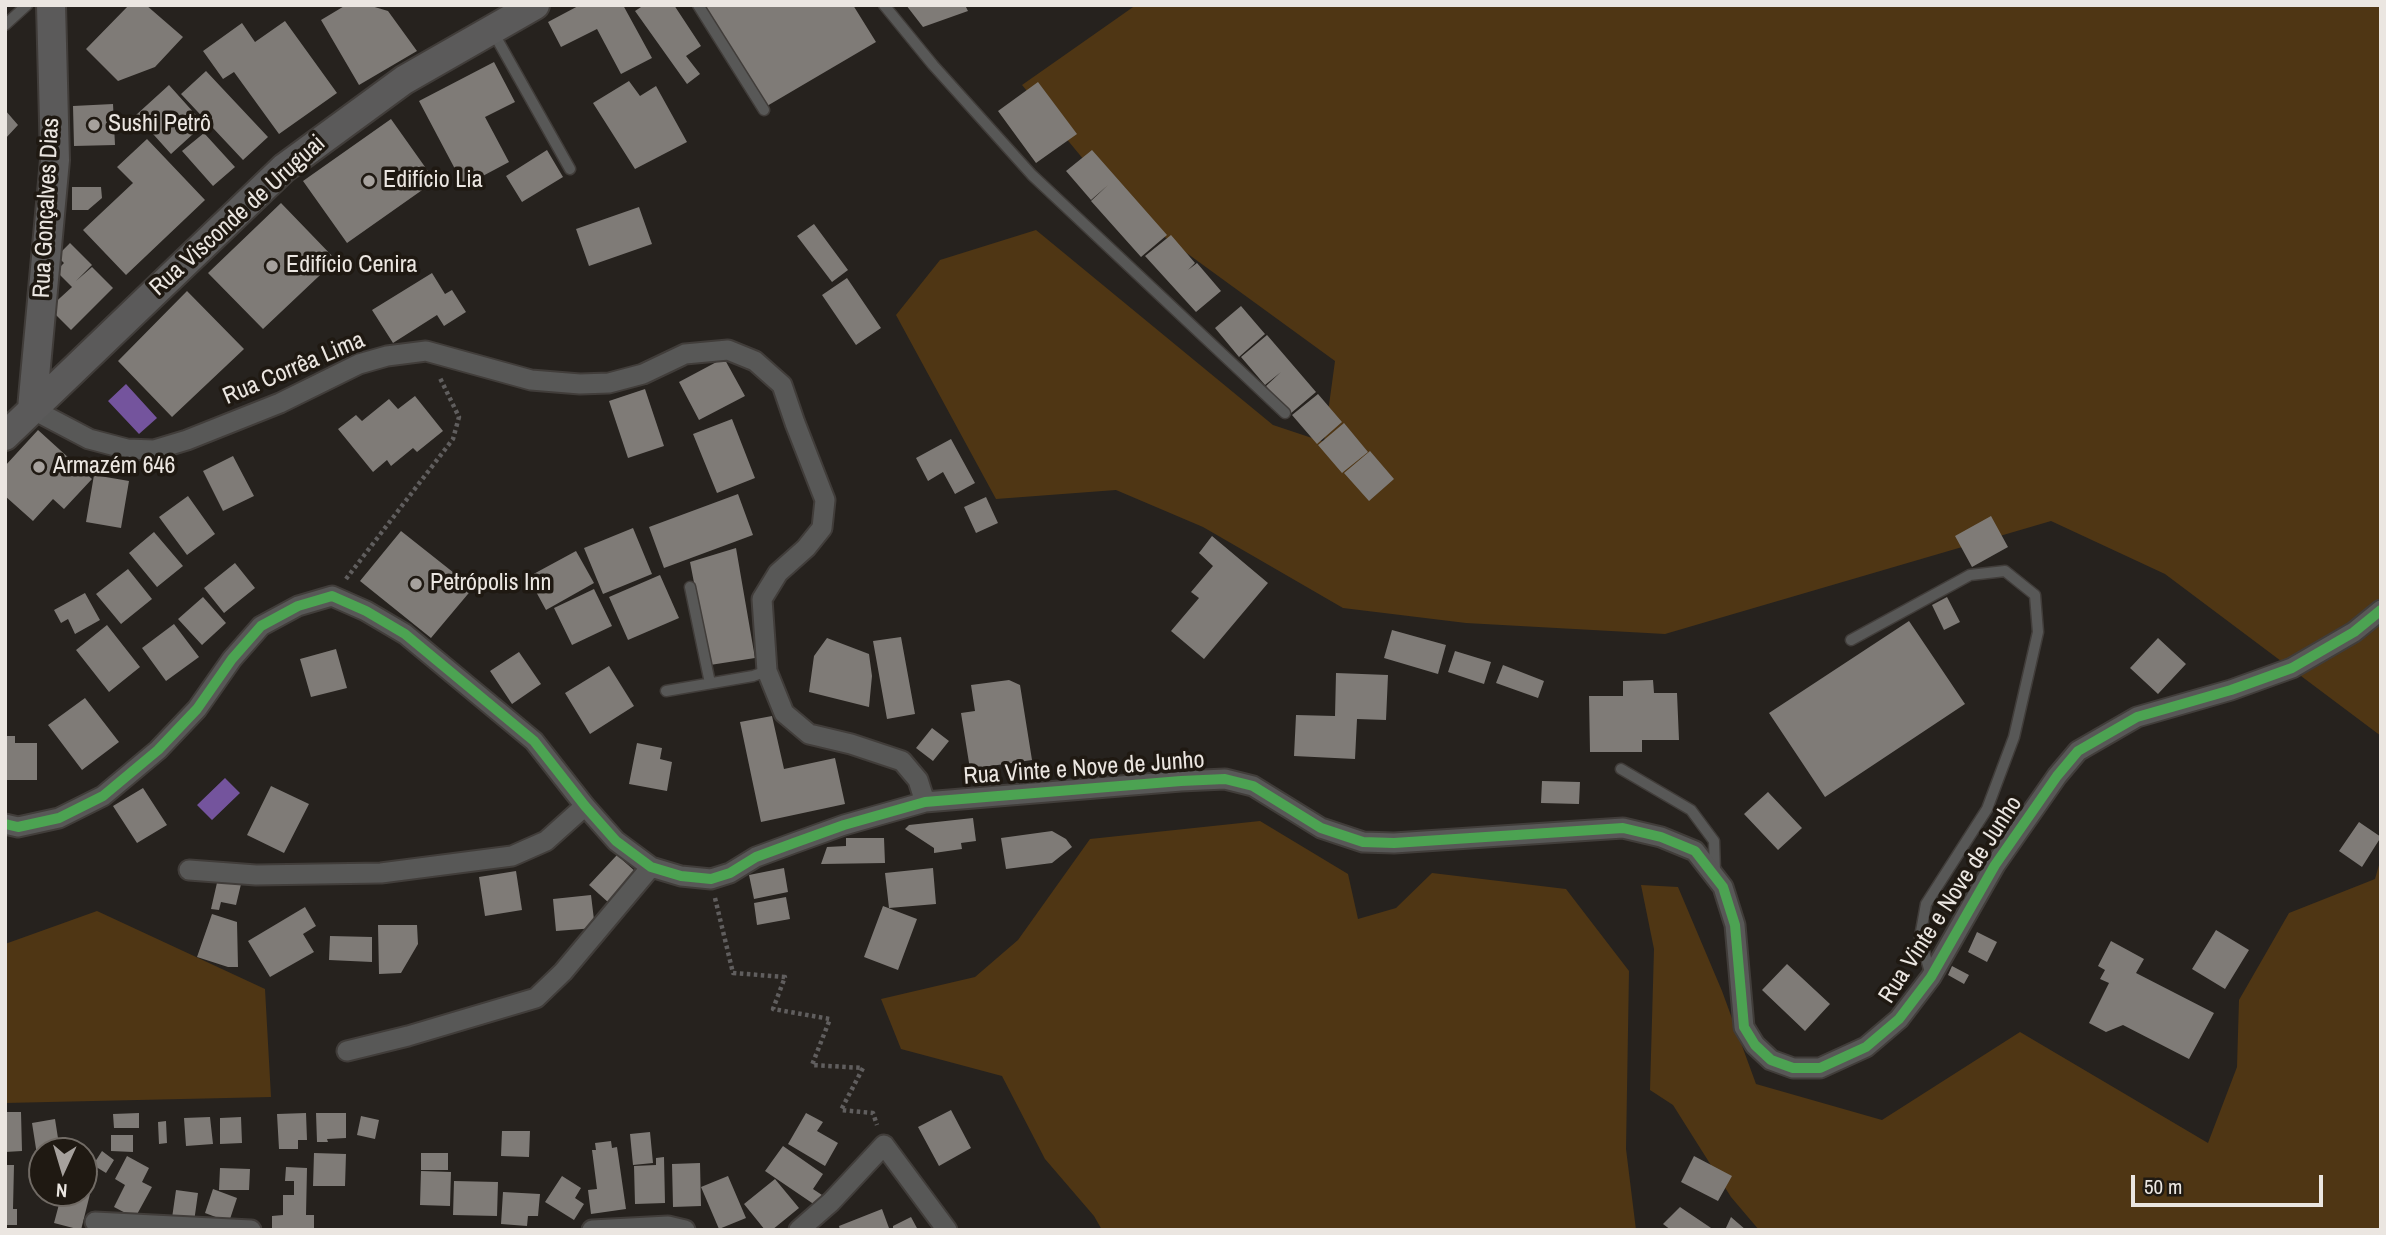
<!DOCTYPE html>
<meta charset="utf-8">
<style>
body{margin:0}
#map{position:relative;width:2386px;height:1235px;overflow:hidden;background:#26221e;font-family:"Archivo Narrow",sans-serif}
canvas{display:block}
.frame{position:absolute;inset:0;border:7px solid #ebe6e1;pointer-events:none}
.north{position:absolute;left:28px;top:1137px;width:70px;height:70px;box-sizing:border-box;background:#1f1912;border:2px solid #716b65;border-radius:50%;rotate:184deg;font-size:19px;font-weight:700;line-height:28px;text-align:center;color:#ebe6e1}
.north::after{content:'';display:block;margin:auto;width:24px;height:32px;background:#a6a19d;clip-path:polygon(50% 0,100% 100%,50% 72%,0 100%)}
.scale{position:absolute;left:2131px;top:1175px;width:192px;height:32px;box-sizing:border-box;border:4px solid #ebe6e1;border-top:0;padding-left:9px;font-size:21px;line-height:24px;white-space:nowrap;color:#ebe6e1;-webkit-text-stroke:5px #1f1912;paint-order:stroke}
</style>
<div id="map">
<canvas width="2386" height="1235"></canvas>
<div class="frame"></div>
<div class="north">N</div>
<div class="scale">50 m</div>
</div>
<script>
const ctx = document.querySelector('canvas').getContext('2d');
ctx.lineJoin = 'round';
function fill(path, color) {
  ctx.fillStyle = color;
  ctx.fill(path, 'evenodd');
}
function stroke(path, color, width, dash) {
  ctx.strokeStyle = color;
  ctx.lineWidth = width;
  ctx.lineCap = dash ? 'butt' : 'round';
  ctx.setLineDash(dash || []);
  ctx.stroke(path);
}
function drawText(font, color, halo, rows, align = 'center') {
  ctx.font = font + ' "Archivo Narrow",sans-serif';
  ctx.lineWidth = 7;
  ctx.setLineDash([]);
  ctx.textBaseline = 'middle';
  ctx.strokeStyle = halo;
  ctx.fillStyle = color;
  for (const [text, x, y, turn = 0] of rows) {
    ctx.save();
    ctx.translate(x, y);
    ctx.rotate((+turn || 0) * Math.PI / 180);
    ctx.textAlign = isNaN(turn) ? turn : align;
    if (halo) ctx.strokeText(text, 0, 0);
    ctx.fillText(text, 0, 0);
    ctx.restore();
  }
}
const green = new Path2D(`
 M1136,5H2381V736L2165,574L2051,521L1665,634L1466,623L1343,608L1203,527L1116,490L996,499L896,315L940,260L1036,230L1273,425L1324,442L1335,361L1122,206L1022,85Z
 M1260,821L1348,874L1358,919L1396,908L1432,873L1566,889L1629,971L1626,1149L1636,1230H1102L1094,1216L1045,1159L1002,1076L901,1049L881,999L975,977L1018,940L1090,839Z
 M2381,858V1230H1759L1731,1197L1673,1105L1650,1090L1654,949L1641,885L1678,887L1722,991L1756,1084L1882,1120L2020,1032L2208,1143L2237,1067L2239,1000L2289,913L2375,879Z
 M97,911L265,989L271,1097L5,1103V944Z`);
const water = new Path2D(`
 M126,384L157,418L139,434L108,401Z
 M225,778L240,793L212,820L197,805Z`);
const building = new Path2D(`
 M129,5H146L183,37L155,67L118,81L86,49Z
 M346,5H368L388,11L417,51L359,85L321,20Z
 M580,5H623L652,58L621,74L597,29L561,47L548,22Z
 M644,5H674L701,46L686,56L700,74L687,84L635,11Z
 M703,5H853L876,42L767,106Z
 M906,5H965L968,11L923,27Z
 M285,21L337,93L279,134L234,72L223,79L203,51L242,23L255,42Z
 M494,62L515,102L485,117L509,162L464,186L419,101Z
 M206,71L268,137L243,160L181,94Z
 M629,81L640,96L656,86L687,142L635,169L593,103Z
 M1038,82L1077,134L1036,163L998,111Z
 M169,85L204,124L171,154L136,115Z
 M113,104L115,145L74,146L73,106Z
 M5,110L18,125L5,139Z
 M391,119L435,181L347,243L303,181Z
 M204,133L235,167L213,186L182,151Z
 M147,139L205,200L126,275L83,230L133,183L117,167Z
 M547,150L563,177L522,202L506,176Z
 M1092,150L1167,235L1141,257L1091,201L1108,185L1091,200L1066,171Z
 M72,187H101L102,198L88,210H72Z
 M281,203L336,260L263,329L208,273Z
 M639,207L652,244L589,266L576,229Z
 M814,224L848,270L832,282L797,236Z
 M1171,235L1195,263L1188,270L1197,263L1221,291L1196,312L1145,256Z
 M70,243L92,265L76,281L92,267L113,288L71,330L49,308L72,287L56,271L64,263L57,256Z
 M432,273L445,294L452,290L466,312L444,326L437,315L393,343L372,310Z
 M847,278L881,328L856,345L822,295Z
 M187,291L244,349L172,417L118,361Z
 M1241,306L1265,334L1239,357L1215,328Z
 M1267,335L1316,392L1290,414L1266,386L1281,372L1265,385L1241,357Z
 M724,358L745,396L699,420L679,382Z
 M645,389L664,446L628,458L609,401Z
 M1318,394L1342,422L1317,444L1292,415Z
 M415,396L443,431L417,452L413,448L391,466L387,460L373,472L338,429L356,415L362,421L389,399L398,409Z
 M732,419L755,478L717,493L693,434Z
 M1344,423L1368,452L1342,473L1318,445Z
 M38,430L92,479L64,509L53,499L33,521L5,496V466Z
 M951,439L975,483L955,494L943,472L928,481L916,458Z
 M1370,451L1394,479L1369,501L1344,473Z
 M233,456L254,496L223,511L203,471Z
 M94,475L129,481L121,528L86,522Z
 M738,494L753,535L664,568L649,527Z
 M188,496L215,534L187,555L159,517Z
 M986,497L998,523L976,533L964,507Z
 M1991,516L2008,547L1972,567L1955,536Z
 M633,528L652,574L603,594L584,548Z
 M401,531L473,588L431,638L360,581Z
 M154,532L183,566L157,587L129,553Z
 M1212,536L1268,583L1204,659L1171,631L1199,598L1191,592L1213,566L1199,553Z
 M736,548L755,658L710,665L690,562Z
 M576,551L594,583L546,610L528,577Z
 M235,563L255,588L224,613L204,588Z
 M128,569L152,599L121,624L96,594Z
 M660,575L679,618L628,640L609,597Z
 M594,589L612,626L572,645L554,608Z
 M85,593L100,620L75,634L68,619L61,623L54,610Z
 M203,597L226,623L202,645L178,619Z
 M1947,597L1960,622L1944,630L1932,605Z
 M1909,621L1965,704L1825,797L1769,713Z
 M174,624L199,657L166,681L142,648Z
 M107,625L140,667L109,692L76,650Z
 M1392,630L1446,645L1438,674L1384,658Z
 M901,637L915,714L887,719L873,641Z
 M827,638L869,654L872,676L869,707L809,692L814,656Z
 M2158,638L2186,664L2158,694L2130,668Z
 M336,649L347,688L311,697L300,659Z
 M1455,651L1491,662L1484,684L1448,672Z
 M519,652L541,684L512,704L490,671Z
 M1503,665L1544,681L1538,698L1496,683Z
 M609,666L634,706L590,734L565,693Z
 M1336,673L1388,675L1386,720L1357,719L1355,759L1294,756L1296,715L1335,716Z
 M1009,680L1020,685L1032,760L970,769L961,713L975,711L971,685Z
 M1653,680L1654,693H1677L1679,740H1642V752H1590L1589,696H1623V681Z
 M85,698L119,742L82,770L48,725Z
 M772,716L784,769L835,758L845,804L761,822L740,722Z
 M932,728L949,741L933,761L916,748Z
 M5,736H15V743H37V780H5Z
 M637,743L662,748L660,759L672,762L667,791L629,784Z
 M1542,781L1580,782L1579,804L1541,803Z
 M271,786L309,804L284,853L247,835Z
 M143,788L167,825L137,843L113,806Z
 M1768,792L1802,828L1778,850L1744,814Z
 M973,818L976,841L961,843L962,849L934,853V848L905,829L909,825Z
 M2359,822L2381,837L2362,867L2339,851Z
 M1052,831L1066,839L1072,847L1052,863L1006,869L1001,838Z
 M846,838H884L885,863L821,864L827,847L846,846Z
 M617,855L637,873L609,903L589,885Z
 M784,868L788,892L754,899L749,875Z
 M933,868L936,904L889,908L885,873Z
 M516,871L522,910L485,916L479,877Z
 M219,874L242,880L236,905L221,902L219,910L211,909Z
 M591,895L595,928L556,931L553,899Z
 M786,897L790,919L757,925L754,903Z
 M883,906L917,919L898,970L864,957Z
 M305,907L316,926L303,934L314,952L270,977L248,941Z
 M212,914L237,922L238,967H228L197,957Z
 M378,925H417L418,944L401,973L379,974Z
 M2216,930L2249,950L2225,989L2192,969Z
 M1977,932L1997,942L1987,962L1968,952Z
 M330,936L372,937V962L329,960Z
 M2111,941L2144,959L2136,973L2214,1013L2189,1059L2123,1025L2106,1032L2089,1023L2109,983L2100,979L2105,970L2098,966Z
 M1787,964L1830,1004L1805,1031L1762,990Z
 M1952,966L1969,975L1964,984L1948,975Z
 M951,1110L971,1148L939,1166L918,1127Z
 M5,1112H21L22,1151L5,1152Z
 M139,1113V1128H114L113,1114Z
 M306,1113L307,1140H298V1149H279L277,1114Z
 M316,1113H346V1138L327,1139L328,1142H317Z
 M806,1113L823,1122L817,1131L838,1143L825,1166L788,1144Z
 M361,1116L379,1120L375,1139L357,1135Z
 M210,1117L213,1144L186,1146L184,1118Z
 M241,1117L242,1143L220,1144V1118Z
 M55,1119L60,1151H42V1154L37,1155L32,1123Z
 M166,1121L167,1143L159,1144L158,1122Z
 M502,1131H530L529,1157L501,1156Z
 M650,1132L653,1163L633,1165L630,1134Z
 M111,1135H133V1152L111,1151Z
 M611,1141L612,1148L617,1147L626,1209L591,1214L588,1190L597,1189L592,1150H596L595,1143Z
 M783,1146L823,1174L813,1189L822,1195L815,1205L765,1171Z
 M102,1151L114,1160L106,1173L93,1165Z
 M314,1153L346,1154L345,1186H313Z
 M421,1153H448V1170H421Z
 M127,1156L149,1168L142,1182L152,1187L135,1218L114,1207L125,1185L115,1179Z
 M1694,1156L1732,1176L1718,1201L1681,1182Z
 M664,1157L665,1203L635,1204L634,1166L656,1165V1158Z
 M700,1163L701,1206L673,1207L672,1164Z
 M5,1165H14L13,1209H17V1225H5Z
 M91,1167L98,1171L88,1190L84,1188V1180Z
 M286,1167L307,1168L306,1215H314V1229L272,1228V1216L283,1215V1195H294V1181H285Z
 M220,1168L250,1169L249,1190H219Z
 M421,1171L451,1172L450,1206L420,1205Z
 M562,1176L581,1188L575,1198L584,1204L574,1220L545,1202Z
 M728,1176L746,1218L719,1229L701,1187Z
 M775,1179L799,1208L772,1230H765L744,1204Z
 M454,1181L498,1182L497,1216L453,1215Z
 M213,1189L237,1198L229,1222L205,1213Z
 M176,1190L198,1193L194,1222L172,1218Z
 M84,1192L90,1194L81,1230L54,1223L62,1193Z
 M503,1192L540,1194L538,1216H528L527,1226L501,1224Z
 M1680,1207L1714,1230H1671L1663,1224Z
 M882,1209L889,1228L884,1230H840L839,1226Z
 M911,1217L918,1230H893V1226Z
 M1731,1217L1746,1230H1725Z`);
const path = new Path2D(`
 M346,579L453,439L459,417L440,378
 M715,898L733,973L785,977L773,1009L830,1019L812,1065L863,1068L841,1110L873,1113L877,1125`);
const lane = new Path2D(`
 M698,5L764,110
 M884,5L933,65L1032,175L1285,413
 M5,25L27,5
 M493,32L570,169
 M690,587L710,683
 M1851,640L1970,575L2005,571L2035,595L2038,632L2014,737L1987,809L1926,904L1920,937L1931,976
 M666,691L753,676L767,671
 M1621,769L1691,810L1714,841L1715,872`);
const street = new Path2D(`
 M32,409L89,439L127,449L154,450L187,440L280,403L359,364L387,356L426,351L531,380L580,384L609,383L643,374L685,354L728,350L755,361L782,385L795,423L825,500L822,528L806,548L778,573L762,599L767,671L784,713L809,734L851,744L902,761L918,780L925,802
 M5,824L18,827L59,818L103,796L158,750L197,709L232,659L261,626L298,606L332,596L366,611L405,634L534,741L585,806L616,841L651,867L681,876L711,879L730,873L756,857L794,843L844,825L925,802L1181,781L1225,779L1253,786L1321,828L1363,842L1394,843L1623,828L1661,837L1695,851L1723,887L1735,925L1744,1027L1755,1045L1771,1060L1793,1068H1820L1866,1047L1899,1019L1931,977L1995,865L2057,776L2078,751L2137,717L2231,690L2292,668L2354,632L2381,610
 M189,870L256,875L381,873L512,856L546,841L585,806
 M347,1051L408,1036L536,998L563,972L651,867
 M95,1222L251,1230
 M592,1230L668,1226L685,1230
 M799,1230L831,1202L884,1145L947,1230`);
const secondary = new Path2D(`
 M32,409L55,160L51,5
 M5,436L284,168L404,80L535,5`);
const cycleway = new Path2D(`
 M5,824L18,827L59,818L103,796L158,750L197,709L232,659L261,626L298,606L332,596L366,611L405,634L534,741L585,806L616,841L651,867L681,876L711,879L730,873L756,857L794,843L844,825L925,802L1181,781L1225,779L1253,786L1321,828L1363,842L1394,843L1623,828L1661,837L1695,851L1723,887L1735,925L1744,1027L1755,1045L1771,1060L1793,1068H1820L1866,1047L1899,1019L1931,977L1995,865L2057,776L2078,751L2137,717L2231,690L2292,668L2354,632L2381,610`);
const markers = [
 [94,125,7,"#a6a19d"],
 [369,181,7,"#a6a19d"],
 [272,266,7,"#a6a19d"],
 [39,467,7,"#a6a19d"],
 [416,584,7,"#a6a19d"]
];
const poiNames = [
 ["Sushi Petrô",108,125],
 ["Edifício Lia",383,181],
 ["Edifício Cenira",286,266],
 ["Armazém 646",53,467],
 ["Petrópolis Inn",430,584]
];
const streetNames = [
 ["Rua Gonçalves Dias",47,208,-87],
 ["Rua Visconde de Uruguai",238,216,-42],
 ["Rua Corrêa Lima",294,369,-23],
 ["Rua Vinte e Nove de Junho",1084,769,-4],
 ["Rua Vinte e Nove de Junho",1951,900,-57]
];
fill(green, '#4f3614');
fill(water, '#74549d');
fill(building, '#7f7b77');
stroke(lane, '#413d3a', 13);
stroke(street, '#413d3a', 23);
stroke(secondary, '#413d3a', 32);
stroke(path, '#605e5e', 4.5, [3.5, 3.5]);
stroke(lane, '#585857', 10);
stroke(street, '#585857', 19);
stroke(secondary, '#5b5a5a', 28);
stroke(cycleway, '#4ca352', 10);
for (const [x, y, r, color] of markers) {
  const dot = new Path2D();
  dot.arc(x, y, r, 0, 2 * Math.PI);
  ctx.fillStyle = color;
  ctx.fill(dot);
  stroke(dot, '#1f1912', 2.5);
}
drawText('24px', '#ebe6e1', '#1f1912', poiNames, 'left');
drawText('24px', '#ebe6e1', '#1f1912', streetNames);
</script>
